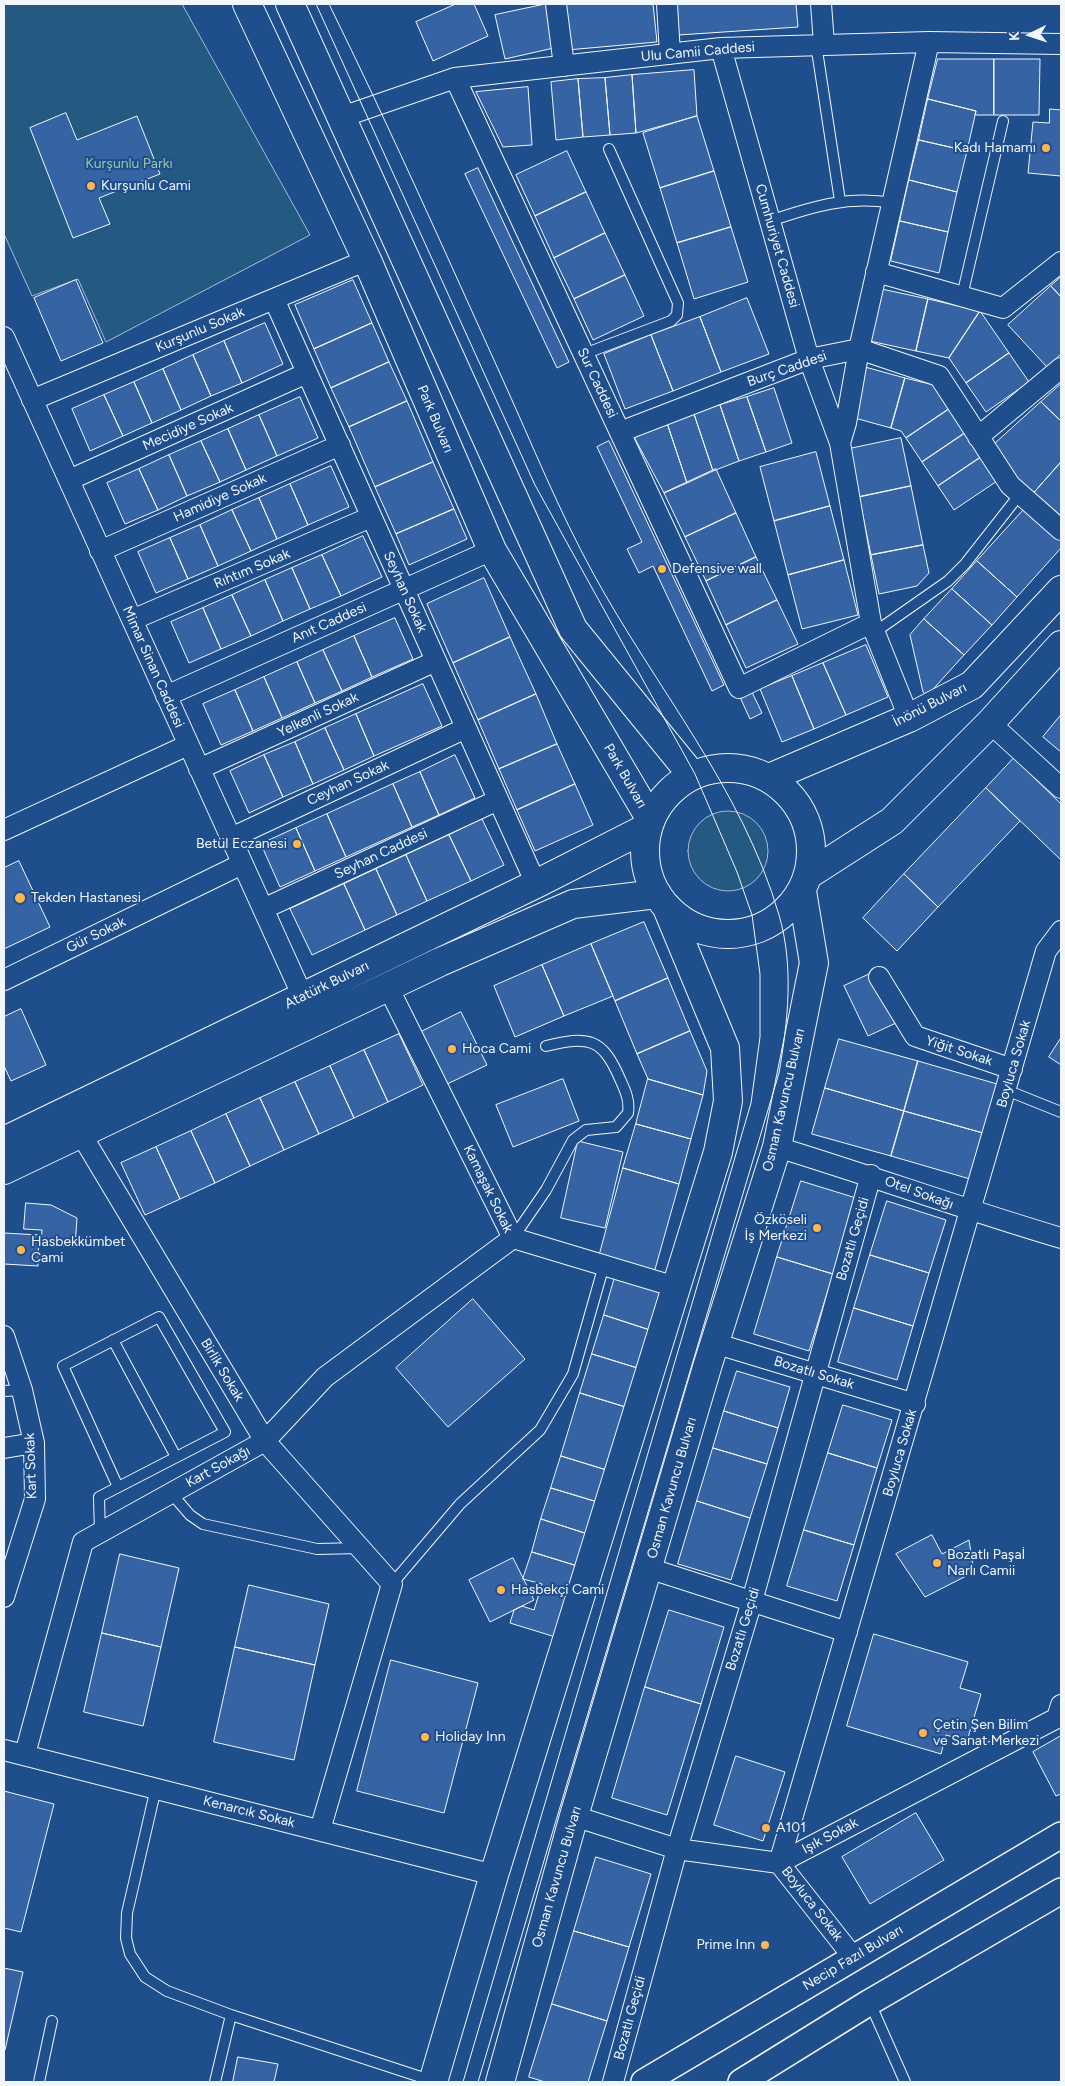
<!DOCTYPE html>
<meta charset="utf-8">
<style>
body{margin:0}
#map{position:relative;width:1065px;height:2086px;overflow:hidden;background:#1f4e8c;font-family:Figtree,sans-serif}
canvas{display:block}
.frame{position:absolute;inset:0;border:5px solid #f2f6ff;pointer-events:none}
.north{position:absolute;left:1005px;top:10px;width:50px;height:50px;-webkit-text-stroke:4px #1f4e8c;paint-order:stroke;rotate:266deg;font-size:14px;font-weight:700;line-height:20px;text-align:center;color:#f2f6ff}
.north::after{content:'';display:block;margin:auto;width:18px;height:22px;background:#f2f6ff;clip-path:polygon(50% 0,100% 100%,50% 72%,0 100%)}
</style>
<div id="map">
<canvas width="1065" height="2086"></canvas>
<div class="frame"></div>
<div class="north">K</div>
</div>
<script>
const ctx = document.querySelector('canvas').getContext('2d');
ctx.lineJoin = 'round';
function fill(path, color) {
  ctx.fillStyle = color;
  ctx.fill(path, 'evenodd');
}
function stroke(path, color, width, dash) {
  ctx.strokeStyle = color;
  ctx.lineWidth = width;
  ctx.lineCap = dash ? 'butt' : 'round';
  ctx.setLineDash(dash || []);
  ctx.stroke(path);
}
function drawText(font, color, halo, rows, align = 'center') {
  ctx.font = font + ' Figtree,sans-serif';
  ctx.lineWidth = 4;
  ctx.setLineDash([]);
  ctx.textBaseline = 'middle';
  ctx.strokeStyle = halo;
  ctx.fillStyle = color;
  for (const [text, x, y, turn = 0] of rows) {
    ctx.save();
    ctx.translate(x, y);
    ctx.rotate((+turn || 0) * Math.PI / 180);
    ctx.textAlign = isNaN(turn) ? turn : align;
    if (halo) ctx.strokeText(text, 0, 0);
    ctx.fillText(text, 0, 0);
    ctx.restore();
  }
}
const green = new Path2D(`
 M4,4H182L310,235L106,342L78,279L32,296L4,234Z
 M688 851a40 40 0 1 1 80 0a40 40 0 1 1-80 0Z`);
const building = new Path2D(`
 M456,4H474L488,36L433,61L416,22Z
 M547,4L558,47L505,59L495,15Z
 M563,4H653L657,42L567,50Z
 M677,4H796L798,27L679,35Z
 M938,59H994V115H975L976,111L928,99Z
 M994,59H1040L1039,115H994Z
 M694,70L697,116L636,133L632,75Z
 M632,75L636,133L610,135L605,78Z
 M605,78L610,135L583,137L578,79Z
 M578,79L583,137L556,140L551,82Z
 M528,87L532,145L503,147L476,92Z
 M928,99L976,111L967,151L919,140Z
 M1050,109L1061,110V176L1028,173L1033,122L1049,123Z
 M66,113L77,140L137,116L160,174L99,198L110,224L73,238L30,128Z
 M697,116L714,171L660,188L643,133Z
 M919,140L967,151L957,192L909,180Z
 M567,151L586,192L535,216L516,175Z
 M478,168L569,362L557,368L465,174Z
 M714,171L731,227L677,243L660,188Z
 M909,180L957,192L948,232L900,221Z
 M586,192L605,233L554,258L535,216Z
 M900,221L948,232L939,273L891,261Z
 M731,227L748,282L694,299L677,243Z
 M605,233L625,275L574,299L554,258Z
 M625,275L644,316L593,340L574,299Z
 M1061,277V297L1051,286Z
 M76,280L103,343L61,361L34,298Z
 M353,280L372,323L314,349L295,305Z
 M1051,286L1061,297V354L1047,367L1008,325Z
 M877,288L928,299L916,351L865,340Z
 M747,298L769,354L721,372L700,317Z
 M928,299L980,311L949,358L916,351Z
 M980,311L1009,353L966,383L949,358Z
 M700,317L721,372L673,391L651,335Z
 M265,323L283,364L242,383L224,341Z
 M372,323L389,362L331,388L314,349Z
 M651,335L673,391L625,409L604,354Z
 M224,341L242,383L211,396L193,355Z
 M1009,353L1029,382L986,412L966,383Z
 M193,355L211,396L181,410L163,369Z
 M389,362L407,401L349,427L331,388Z
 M865,367L905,378L891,428L851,417Z
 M163,369L181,410L152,423L134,382Z
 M905,378L934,385L949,409L906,438L901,431L891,428Z
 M134,382L152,423L123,436L104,395Z
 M1061,384V421L1041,402Z
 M774,388L792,443L766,452L747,397Z
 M104,395L123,436L90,451L72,409Z
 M300,397L318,438L277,456L259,415Z
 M747,397L766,452L739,461L720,405Z
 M407,401L433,462L375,487L349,427Z
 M1041,402L1061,421V462L1029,498L988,450Z
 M720,405L739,461L713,471L694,414Z
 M949,409L965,433L922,462L906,438Z
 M694,414L713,471L687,483L667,423Z
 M259,415L277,456L246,470L228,429Z
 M667,423L687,483L664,493L633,435Z
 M228,429L246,470L220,482L201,441Z
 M965,433L981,457L938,486L922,462Z
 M901,438L911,486L859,497L849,449Z
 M201,441L220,482L187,496L169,455Z
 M609,441L724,685L712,691L653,566L639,573L627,549L642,542L597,447Z
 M816,452L830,506L774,521L760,467Z
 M169,455L187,496L158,510L139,469Z
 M981,457L997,481L954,510L938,486Z
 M433,462L454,509L396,534L375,487Z
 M1061,462V517L1034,493Z
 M331,466L349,507L308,525L290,484Z
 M139,469L158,510L125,524L107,483Z
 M716,469L736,513L685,537L664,493Z
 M290,484L308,525L277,539L259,498Z
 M911,486L923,545L871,555L859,497Z
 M259,498L277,539L251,551L232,510Z
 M1029,504L1061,533V548L1017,597L977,561Z
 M830,506L844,560L788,575L774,521Z
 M454,509L467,539L409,565L396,534Z
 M232,510L251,551L218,566L200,525Z
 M736,513L756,557L706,581L685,537Z
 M200,525L218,566L188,579L170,538Z
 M363,536L382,577L341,596L322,555Z
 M170,538L188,579L156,593L138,552Z
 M923,545L929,573L917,586L879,594L871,555Z
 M322,555L341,596L310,609L292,568Z
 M756,557L777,600L726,625L706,581Z
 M844,560L858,615L802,629L788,575Z
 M977,561L1017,597L992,625L952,589Z
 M292,568L310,609L283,621L265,580Z
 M484,578L510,637L453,663L427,604Z
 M265,580L283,621L251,636L232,595Z
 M952,589L992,625L964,655L924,619Z
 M232,595L251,636L221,649L203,608Z
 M777,600L798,644L746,668L726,625Z
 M203,608L221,649L189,663L171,622Z
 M395,618L413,659L372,677L354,636Z
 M924,619L964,655L927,696L923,692L910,635Z
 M354,636L372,677L342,691L323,650Z
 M510,637L536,694L478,720L453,663Z
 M866,645L888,697L846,715L823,663Z
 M323,650L342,691L315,703L297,662Z
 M297,662L315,703L282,718L264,677Z
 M823,663L846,715L814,729L792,676Z
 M792,676L814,729L782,742L760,689Z
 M264,677L282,718L253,731L235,690Z
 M423,684L442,726L374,756L356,714Z
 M235,690L253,731L221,745L203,704Z
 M751,690L762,713L750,719L739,695Z
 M536,694L557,744L499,769L478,720Z
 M356,714L374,756L344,770L325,728Z
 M1061,715V752L1043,737Z
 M325,728L344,770L313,784L295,742Z
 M295,742L313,784L283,797L264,755Z
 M557,744L575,784L517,810L499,769Z
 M264,755L283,797L249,813L230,771Z
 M455,755L475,798L439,815L420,772Z
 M1014,758L1061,804V860L986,788Z
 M420,772L439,815L412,827L393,784Z
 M393,784L412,827L346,857L327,814Z
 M575,784L593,825L535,851L517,810Z
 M986,788L1020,821L938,907L904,874Z
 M327,814L346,857L315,871L296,828Z
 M482,819L504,865L471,881L449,835Z
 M296,828L315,871L280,887L261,844Z
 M449,835L471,881L427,901L406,855Z
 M406,855L427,901L397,915L376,869Z
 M19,861L50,927L4,949V868Z
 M376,869L397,915L365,930L344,884Z
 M904,874L938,907L897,951L863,918Z
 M344,884L365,930L312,955L290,909Z
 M644,922L668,978L615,1001L591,944Z
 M591,944L613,996L564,1016L542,965Z
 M542,965L564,1016L515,1037L494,986Z
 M872,973L896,1023L868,1036L844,986Z
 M668,978L690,1031L637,1054L615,1001Z
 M21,1009L46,1065L11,1081L4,1066V1017Z
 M461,1012L487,1065L443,1086L417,1034Z
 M690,1031L707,1071L703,1095L648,1079L637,1054Z
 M399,1034L423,1085L388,1102L364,1050Z
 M1061,1038V1065L1049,1057Z
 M839,1039L918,1061L904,1111L825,1088Z
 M364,1050L388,1102L354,1118L330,1066Z
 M918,1061L997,1084L983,1133L904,1111Z
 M330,1066L354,1118L319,1134L295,1082Z
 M563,1079L579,1121L513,1147L496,1105Z
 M648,1079L703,1095L691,1139L636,1124Z
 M295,1082L319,1134L284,1150L260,1098Z
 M825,1088L904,1111L891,1156L812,1134Z
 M260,1098L284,1150L250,1166L226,1114Z
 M904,1111L983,1133L970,1179L891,1156Z
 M226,1114L250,1166L215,1183L191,1131Z
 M636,1124L691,1139L679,1184L623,1168Z
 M191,1131L215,1183L180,1199L156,1147Z
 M578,1141L623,1152L605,1228L561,1218Z
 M156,1147L180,1199L145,1215L121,1163Z
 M623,1168L679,1184L654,1273L599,1257Z
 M801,1181L856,1198L833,1274L777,1257Z
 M887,1201L946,1220L929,1273L870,1255Z
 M26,1203L51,1205L77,1218L75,1247L41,1245L42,1230L24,1229Z
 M4,1233L39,1235L38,1266L4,1264Z
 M870,1255L929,1273L913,1326L854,1308Z
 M777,1257L833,1274L809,1351L754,1334Z
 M615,1277L668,1293L656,1332L604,1315Z
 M473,1299L525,1359L448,1427L396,1368Z
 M854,1308L913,1326L897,1380L838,1362Z
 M604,1315L656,1332L644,1370L592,1354Z
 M592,1354L644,1370L632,1409L580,1393Z
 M737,1371L790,1387L778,1428L724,1411Z
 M580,1393L632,1409L613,1472L561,1456Z
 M843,1405L892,1420L877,1468L828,1453Z
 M724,1411L778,1428L767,1464L713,1448Z
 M713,1448L767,1464L750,1518L697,1501Z
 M828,1453L877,1468L854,1545L804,1530Z
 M561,1456L613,1472L604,1504L551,1488Z
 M551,1488L604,1504L594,1536L541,1519Z
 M697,1501L750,1518L731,1580L678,1564Z
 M541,1519L594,1536L584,1568L532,1552Z
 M804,1530L854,1545L837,1601L787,1586Z
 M932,1535L942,1554L969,1540L974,1572L925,1597L896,1554Z
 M532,1552L584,1568L562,1639L510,1623L514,1610L522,1606L534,1610L542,1584L523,1579Z
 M120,1554L179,1568L161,1647L102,1633Z
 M513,1558L534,1600L490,1622L469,1580Z
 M249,1585L329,1604L315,1665L235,1647Z
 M669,1610L724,1627L701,1704L645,1687Z
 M102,1633L161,1647L143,1726L84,1712Z
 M874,1634L968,1662L960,1688L981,1694L967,1741L946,1735L941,1754L847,1726Z
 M235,1647L315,1665L294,1760L214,1742Z
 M391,1660L478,1683L444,1813L357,1791Z
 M645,1687L701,1704L667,1815L612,1798Z
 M1061,1736V1794L1056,1796L1033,1752Z
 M736,1756L785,1772L763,1841L714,1825Z
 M4,1791L54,1804L21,1932L4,1928Z
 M916,1813L944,1860L870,1904L842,1857Z
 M596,1857L651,1874L629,1947L574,1931Z
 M574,1931L629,1947L607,2021L552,2004Z
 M4,1968L23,1972L5,2050H4Z
 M552,2004L607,2021L588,2082H545L529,2077Z
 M238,2057L278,2064L274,2082H233Z`);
const service = new Path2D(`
 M816,44L840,201
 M770,221C811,207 849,195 892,203
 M962,296L1003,121
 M584,354L671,321L677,315L678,303L609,149
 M875,632L948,581L965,564L1020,494
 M1006,1090L1061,1112
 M513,1238L546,1190L573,1140L586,1130L616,1127L628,1113C630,1100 625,1090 620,1079C602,1037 588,1036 546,1046
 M113,1340L176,1457
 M4,1391L22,1390
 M171,1493L190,1515L203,1524L317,1549L360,1548
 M100,1533L99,1497L225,1432L159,1317L63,1366L118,1487
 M392,1584L460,1504L540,1430L573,1374L604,1265
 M156,1788L127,1913L126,1938L130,1954L145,1977L167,1991L231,2015L433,2081
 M870,2003L905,2082
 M39,2082L52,2021
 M215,2082L231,2015`);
const minor = new Path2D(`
 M556,4L564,66
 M667,4L670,54
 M821,4L824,44
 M721,48L809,359L840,443
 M455,78L739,688L871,623
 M342,117L455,78L721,48L929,42L1061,44
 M876,272L1003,308L1061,262
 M274,299L536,884
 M4,337L303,997
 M32,400L367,260
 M620,432L809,359L859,349L939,376L1010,485L1061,530
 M978,437L1061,368
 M69,480L307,373
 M100,551L340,445
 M132,620L371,517
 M166,696L492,550
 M909,718L871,623L840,443L846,423L859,349L929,42
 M990,723L1061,788
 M199,769L436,661
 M4,830L188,745
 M231,838L466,728
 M263,909L498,800
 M879,977L915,1036L1012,1069
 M4,980L242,864
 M388,987L513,1238L676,1287
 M81,1134L265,1441L392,1584L320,1830
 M777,1147C872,1176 966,1210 1061,1238
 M4,1336L22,1390L34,1443L35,1499L4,1597
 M714,1343L915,1404
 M4,1448L34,1443
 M648,1568L847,1632
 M4,1750L494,1875
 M25,1754L83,1542L265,1441L325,1377L513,1238
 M574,1816L677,1849L779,1863L1057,1718L1061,1705
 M854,1958L779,1863L1046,951L1061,931
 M613,2082L677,1849L752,1601L871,1175`);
const tertiary = new Path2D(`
 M644,2082L1061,1835
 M741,2082L870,2002L1061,1891`);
const primary = new Path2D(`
 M769,778L909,718L972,685L1061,590
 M808,875L892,821L990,723L1061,645
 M4,1141L536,884L648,827
 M4,1170L440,962L573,904L657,894`);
const trunk = new Path2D(`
 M247,4L367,260L492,550L651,820
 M290,4L573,629L692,775
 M645 851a83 83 0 1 1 166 0a83 83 0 1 1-166 0Z
 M433,2082L494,1875L718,1152L728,1101L725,1048L667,908
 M500,2082L574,1816L708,1364L777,1147L814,963L802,891`);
const tram = new Path2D(`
 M316,4L535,485L695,774L737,872L752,915L760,974V1037L751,1103L463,2082
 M329,4C390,128 446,254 503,380C532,444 559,511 593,573C655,687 742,788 779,915C794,966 788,1021 779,1073L478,2082`);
const markers = [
 [1046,148,5,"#ffb74d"],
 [91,186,5,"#ffb74d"],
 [662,569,5,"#ffb74d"],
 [297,844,5,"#ffb74d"],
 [20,898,6,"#ffb74d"],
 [452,1049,5,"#ffb74d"],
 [817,1228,5,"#ffb74d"],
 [21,1250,5,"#ffb74d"],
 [937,1563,5,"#ffb74d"],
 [501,1590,5,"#ffb74d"],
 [923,1733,5,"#ffb74d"],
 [425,1737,5,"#ffb74d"],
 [766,1828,5,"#ffb74d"],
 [765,1945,5,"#ffb74d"]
];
const streetNames = [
 ["Ulu Camii Caddesi",698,52,-5],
 ["Cumhuriyet Caddesi",777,246,74],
 ["Kurşunlu Sokak",200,330,-23],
 ["Burç Caddesi",787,369,-19],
 ["Sur Caddesi",597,383,65],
 ["Park Bulvarı",435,419,67],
 ["Mecidiye Sokak",188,427,-24],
 ["Hamidiye Sokak",220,498,-24],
 ["Rıhtım Sokak",252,569,-23],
 ["Seyhan Sokak",405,592,66],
 ["Anıt Caddesi",329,623,-24],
 ["Mimar Sinan Caddesi",153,667,66],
 ["İnönü Bulvarı",930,705,-27],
 ["Yelkenli Sokak",318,715,-25],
 ["Park Bulvarı",625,776,60],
 ["Ceyhan Sokak",348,783,-25],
 ["Seyhan Caddesi",381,854,-25],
 ["Gür Sokak",96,935,-26],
 ["Atatürk Bulvarı",327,985,-26],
 ["Yiğit Sokak",959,1051,18],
 ["Boyluca Sokak",1014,1064,-74],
 ["Osman Kavuncu Bulvarı",784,1100,-77],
 ["Kamaşak Sokak",488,1189,64],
 ["Otel Sokağı",919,1193,20],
 ["Bozatlı Geçidi",853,1239,-74],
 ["Birlik Sokak",222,1370,59],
 ["Bozatlı Sokak",814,1373,17],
 ["Boyluca Sokak",900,1453,-74],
 ["Kart Sokak",31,1466,-92],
 ["Kart Sokağı",218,1467,-29],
 ["Osman Kavuncu Bulvarı",672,1488,-74],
 ["Bozatlı Geçidi",743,1629,-73],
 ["Kenarcık Sokak",249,1812,14],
 ["Işık Sokak",830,1836,-28],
 ["Osman Kavuncu Bulvarı",557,1877,-74],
 ["Boyluca Sokak",812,1904,52],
 ["Necip Fazıl Bulvarı",853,1958,-31],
 ["Bozatlı Geçidi",630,2018,-75]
];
const poiNames = [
 ["Kadı Hamamı",1036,148,"right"],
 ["Kurşunlu Cami",101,186],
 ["Defensive wall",672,569],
 ["Betül Eczanesi",287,844,"right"],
 ["Tekden Hastanesi",31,898],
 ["Hoca Cami",462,1049],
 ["Özköseli",807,1220,"right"],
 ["İş Merkezi",807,1236,"right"],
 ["Hasbekkümbet",31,1242],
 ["Cami",31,1258],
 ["Bozatlı Paşaİ",947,1555],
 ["Narlı Camii",947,1571],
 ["Hasbekçi Cami",511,1590],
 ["Çetin Şen Bilim",933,1725],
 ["ve Sanat Merkezi",933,1741],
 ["Holiday Inn",435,1737],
 ["A101",776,1828],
 ["Prime Inn",755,1945,"right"]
];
const parkNames = [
 ["Kurşunlu Parkı",129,164]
];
fill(green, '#245a82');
stroke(green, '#a8bbd7', 1);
fill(building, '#3563a3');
stroke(building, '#f2f6ff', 1);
stroke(service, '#f2f6ff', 12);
stroke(minor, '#f2f6ff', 22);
stroke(tertiary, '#f2f6ff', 28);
stroke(primary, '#f2f6ff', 30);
stroke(trunk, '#f2f6ff', 30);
stroke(service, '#1f4e8c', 10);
stroke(minor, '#1f4e8c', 20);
stroke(tertiary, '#1f4e8c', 25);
stroke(primary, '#1f4e8c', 28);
stroke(trunk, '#1f4e8c', 28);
stroke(tram, '#f2f6ff', 1);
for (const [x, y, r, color] of markers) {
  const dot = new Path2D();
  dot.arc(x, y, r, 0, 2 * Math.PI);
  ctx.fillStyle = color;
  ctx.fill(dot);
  stroke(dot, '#1f4e8c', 2);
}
drawText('14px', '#f2f6ff', '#1f4e8c', streetNames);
drawText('14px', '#f2f6ff', '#1f4e8c', poiNames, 'left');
drawText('14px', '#97c8a6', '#1f4e8c', parkNames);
</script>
